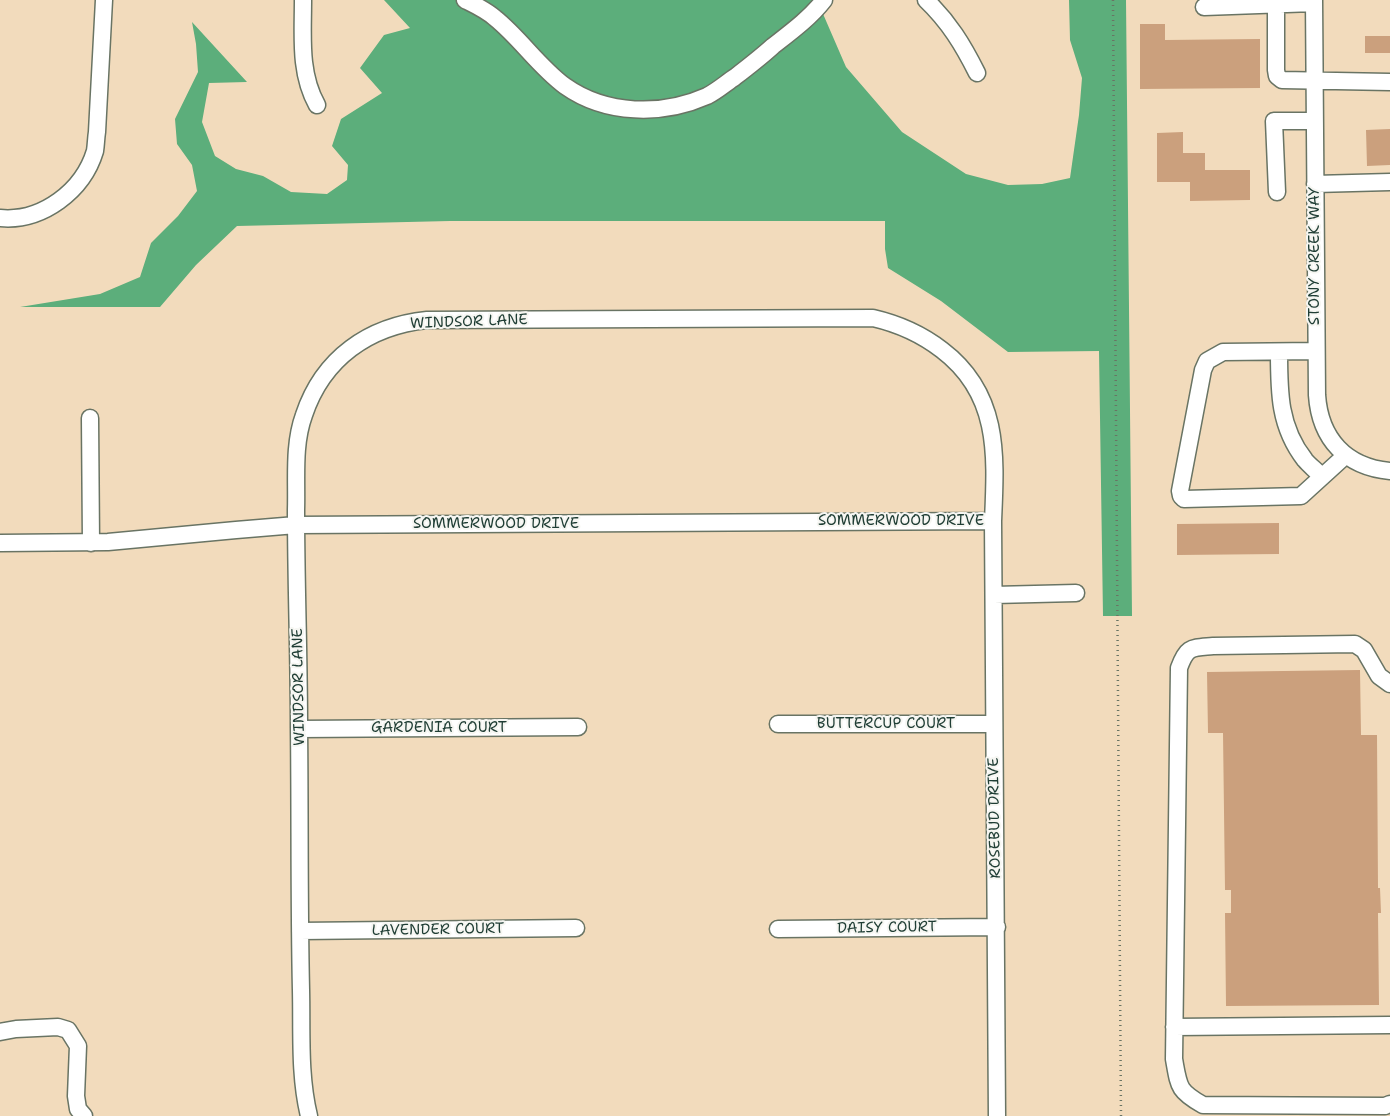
<!DOCTYPE html>
<style>
body{margin:0}
canvas{display:block;background:#f2dbbc}
</style>
<canvas width="1390" height="1116"></canvas>
<script>
const ctx = document.querySelector('canvas').getContext('2d');
ctx.lineJoin = 'round';
function fill(path, color) {
  ctx.fillStyle = color;
  ctx.fill(path, 'evenodd');
}
function stroke(path, color, width, dash) {
  ctx.strokeStyle = color;
  ctx.lineWidth = width;
  ctx.lineCap = dash ? 'butt' : 'round';
  ctx.setLineDash(dash || []);
  ctx.stroke(path);
}
function drawText(font, color, halo, rows, align = 'center') {
  ctx.font = font + ' "Shantell Sans",sans-serif';
  ctx.lineWidth = 4;
  ctx.setLineDash([]);
  ctx.textBaseline = 'middle';
  ctx.strokeStyle = halo;
  ctx.fillStyle = color;
  for (const [text, x, y, turn = 0] of rows) {
    ctx.save();
    ctx.translate(x, y);
    ctx.rotate((+turn || 0) * Math.PI / 180);
    ctx.textAlign = isNaN(turn) ? turn : align;
    if (halo) ctx.strokeText(text, 0, 0);
    ctx.fillText(text, 0, 0);
    ctx.restore();
  }
}
const forest = new Path2D(`
 M384,0H817L846,67L902,132L966,174L1008,185L1042,184L1070,178L1079,115L1082,78L1070,40L1069,0H1126L1132,616H1103L1099,351L1008,352L941,301L888,268L885,249V221H450L237,226L196,265L160,307H20L100,294L140,277L151,243L178,216L197,191L192,165L177,144L175,119L198,72L196,44L192,22L247,82L209,83L202,122L215,156L236,169L263,176L291,192L327,194L347,180L348,165L332,146L341,119L382,93L360,68L384,35L410,28Z`);
const building = new Path2D(`
 M1140,24H1165V40L1260,39V88L1140,89Z
 M1365,36H1390V53H1365Z
 M1390,129V165L1367,166L1366,130Z
 M1183,132V153H1205V170H1250V200L1190,201V182H1157V133Z
 M1279,523V554L1177,555V524Z
 M1360,670L1361,735H1377L1378,888H1380L1381,913H1378L1379,1005L1226,1006L1225,913H1231V890H1225L1223,733H1208L1207,672Z`);
const path = new Path2D(`
 M1113,0L1121,1116`);
const minor = new Path2D(`
 M303,0C303,36 299,73 317,105
 M465,0C475,5 486,10 495,18C520,38 539,67 565,86C606,115 662,116 707,96C717,91 726,83 735,77C748,67 761,57 773,46C791,32 810,18 824,0
 M926,0C949,22 963,45 977,73
 M1314,0L1317,395C1320,439 1346,467 1390,471
 M1276,5V70L1277,76L1282,80L1390,82
 M1204,7L1314,3
 M1315,184L1390,182
 M1277,192L1274,121H1314
 M0,218C42,222 83,191 95,151C96,145 96,138 97,132L104,0
 M1316,351L1223,352L1207,361L1203,370L1180,491L1181,496L1184,499L1301,496L1346,455
 M1279,352C1279,392 1279,427 1305,460C1310,466 1317,471 1322,477
 M90,418L91,543
 M0,543L108,542L236,530L296,525L993,521
 M994,595L1076,593
 M1390,684L1379,676L1364,650L1355,644L1213,646C1191,648 1187,646 1179,668L1174,1059C1179,1087 1178,1091 1203,1105L1385,1106L1390,1104
 M778,724H994
 M299,729L578,727
 M778,929L997,927
 M300,931L576,928
 M1174,1027L1390,1025
 M0,1032L16,1029L58,1027L68,1030L78,1046L76,1096L78,1109L84,1116
 M309,1116C299,1075 302,1032 301,990C299,903 300,816 299,728C299,656 296,583 296,510C297,479 293,445 304,415C323,358 369,326 427,320L873,318C899,324 920,333 942,350C1000,394 996,455 993,521L997,1116`);
const streetNames = [
 ["STONY CREEK WAY",1315,256,-90],
 ["WINDSOR LANE",469,322,-2],
 ["SOMMERWOOD DRIVE",901,521],
 ["SOMMERWOOD DRIVE",496,524],
 ["WINDSOR LANE",299,687,-91],
 ["BUTTERCUP COURT",886,724],
 ["GARDENIA COURT",439,728],
 ["ROSEBUD DRIVE",995,818,-91],
 ["DAISY COURT",887,928,-1],
 ["LAVENDER COURT",438,930,-1]
];
fill(forest, '#5cae7b');
fill(building, '#cba07d');
stroke(minor, '#697464', 19);
stroke(path, '#697464', 2.5, [1, 4]);
stroke(minor, '#fff', 16);
drawText('15px', '#1f3d34', '#f6f6f2', streetNames);
</script>
